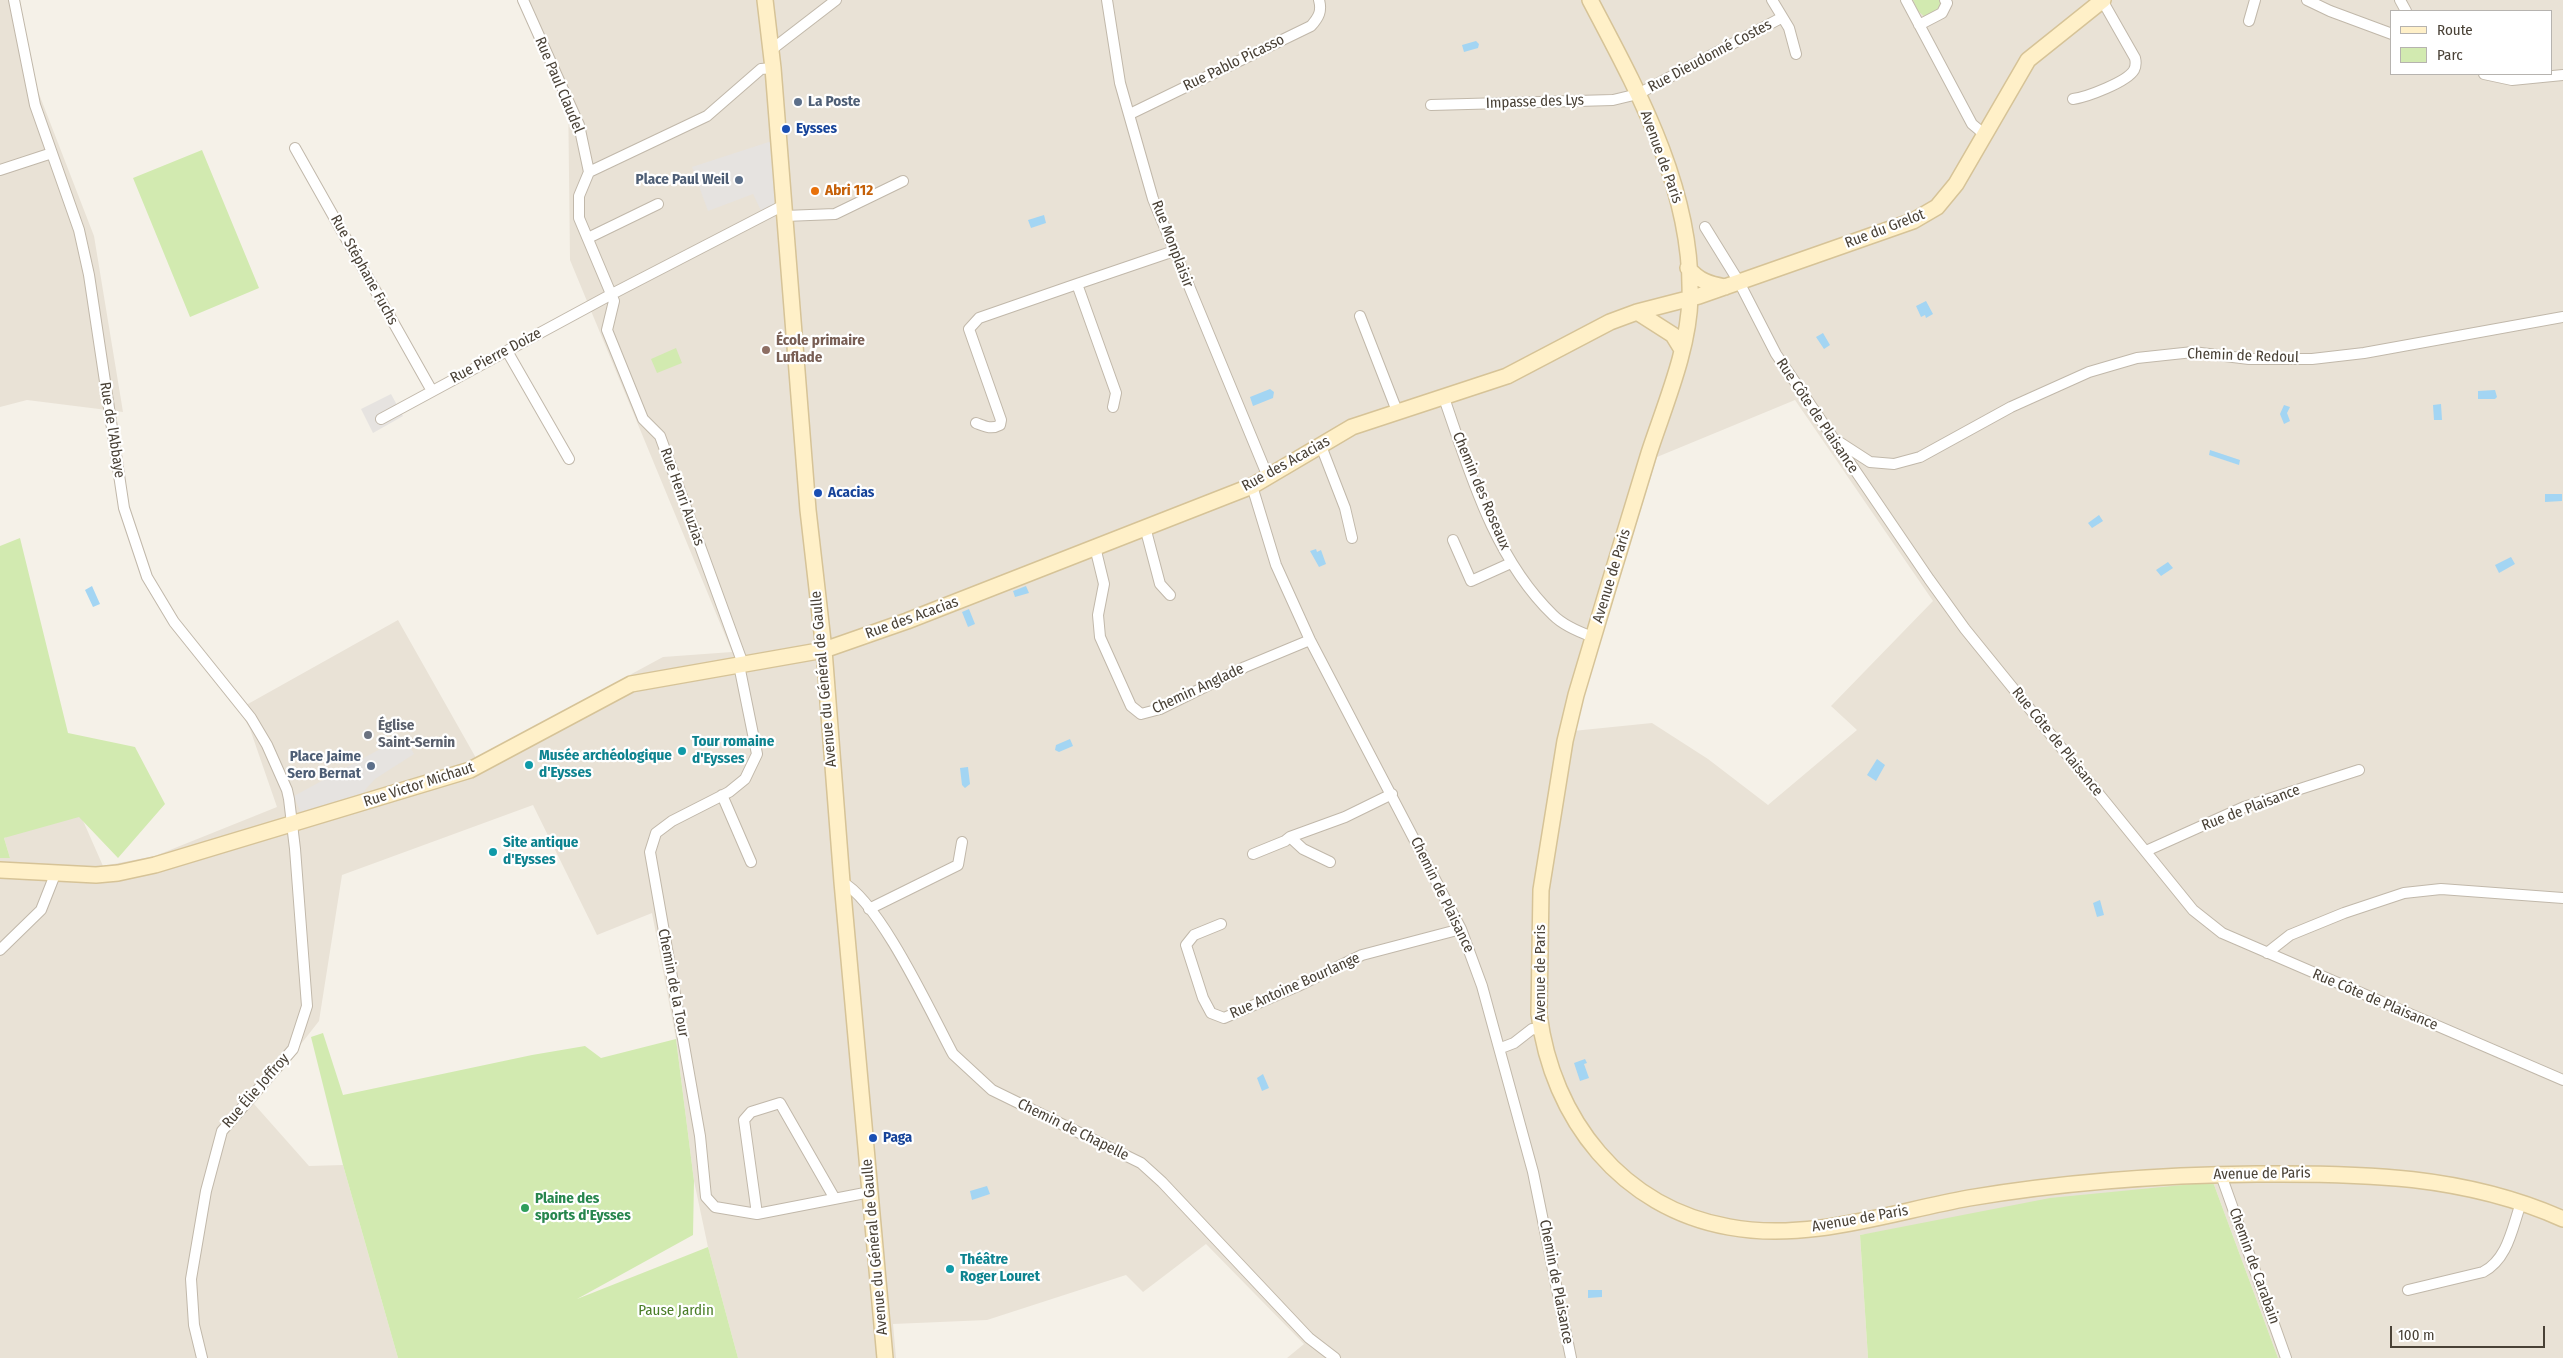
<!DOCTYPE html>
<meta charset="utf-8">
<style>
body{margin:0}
#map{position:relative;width:2563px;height:1358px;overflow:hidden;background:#f5f1e8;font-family:"Fira Sans Condensed",sans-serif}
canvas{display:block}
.legend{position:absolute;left:2390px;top:10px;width:162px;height:65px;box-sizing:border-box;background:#fff;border:1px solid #b6b3af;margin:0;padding:6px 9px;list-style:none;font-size:15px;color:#494136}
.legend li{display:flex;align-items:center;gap:10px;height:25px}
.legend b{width:25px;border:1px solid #b6b3af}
.scale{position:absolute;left:2390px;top:1326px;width:155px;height:22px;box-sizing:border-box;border:2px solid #494136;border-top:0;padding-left:6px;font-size:15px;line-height:18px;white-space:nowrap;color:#494136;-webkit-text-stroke:4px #fff;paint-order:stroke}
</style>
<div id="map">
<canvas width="2563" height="1358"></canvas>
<ul class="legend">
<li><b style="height:6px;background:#fff0c8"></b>Route</li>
<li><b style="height:14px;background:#d2eab0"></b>Parc</li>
</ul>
<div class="scale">100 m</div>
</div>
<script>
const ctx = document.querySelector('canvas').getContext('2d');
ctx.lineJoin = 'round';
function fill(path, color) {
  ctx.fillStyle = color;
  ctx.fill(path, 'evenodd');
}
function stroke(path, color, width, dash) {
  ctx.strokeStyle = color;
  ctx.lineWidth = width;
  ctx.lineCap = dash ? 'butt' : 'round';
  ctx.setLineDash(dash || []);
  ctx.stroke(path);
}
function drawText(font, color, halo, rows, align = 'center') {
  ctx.font = font + ' "Fira Sans Condensed",sans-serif';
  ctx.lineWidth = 4.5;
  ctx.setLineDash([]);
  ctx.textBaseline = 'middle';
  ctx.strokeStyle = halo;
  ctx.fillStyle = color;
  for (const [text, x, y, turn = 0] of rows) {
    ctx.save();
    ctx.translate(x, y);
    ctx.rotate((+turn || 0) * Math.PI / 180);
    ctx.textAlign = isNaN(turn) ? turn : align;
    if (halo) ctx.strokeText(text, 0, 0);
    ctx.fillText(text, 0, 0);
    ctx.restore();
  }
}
const residential = new Path2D(`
 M0,0H17L34,81L94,236L123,412L27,400L0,407Z
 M529,0H2563V1358H2278L2213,1182L1860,1235L1868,1358H1287L1304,1344L1206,1244L1143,1292L1126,1275L987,1320L893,1324L896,1358H738L708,1247L694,1181L676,1039L652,913L597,935L533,805L342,875L319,1021L254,1104L309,1166L343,1165L398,1358H0V858H10L4,838L77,807L103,866L155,856L277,807L250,729L239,709L398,620L476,758L663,657L732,652L570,260L568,88ZM2392,11H2552V74H2392ZM1795,400L1933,601L1831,706L1857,730L1768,805L1708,759L1652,723L1573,731L1657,457Z`);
const green = new Path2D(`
 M1913,0H1941L1939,10L1925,17L1918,11Z
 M202,150L259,288L190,317L133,178Z
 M676,348L682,363L657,373L651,359Z
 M20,538L68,733L135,747L165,804L118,858L79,817L4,838L10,858H0V546Z
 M323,1033L343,1095L532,1055L585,1046L601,1058L676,1039L694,1181L693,1235L577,1299L708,1247L738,1358H398L343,1165L311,1037Z
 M2213,1182L2278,1358H1868L1860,1235L2050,1198Z`);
const parking = new Path2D(`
 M778,139L784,205L763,215L753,194L708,211L692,167Z
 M391,394L403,416L373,433L361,409Z
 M404,736L414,754L375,779L357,799L302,816L294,796Z`);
const water = new Path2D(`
 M1476,41L1479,44L1478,48L1464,52L1462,45Z
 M1044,215L1046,223L1031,228L1028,220Z
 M1926,301L1933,314L1926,318L1925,315L1921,317L1916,306Z
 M1823,333L1830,345L1824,349L1816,337Z
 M1270,389L1274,392L1273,398L1253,406L1250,397Z
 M2495,390L2497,397L2495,399H2478V391Z
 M2441,404L2442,420H2434L2433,405Z
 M2284,405L2290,407L2287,413L2290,421L2284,424L2280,414Z
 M2210,450L2240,460L2239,465L2209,455Z
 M2545,494H2562V501L2545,502Z
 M2099,515L2103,521L2092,528L2088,523Z
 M1316,549L1317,552L1321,550L1326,564L1319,567L1310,551Z
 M2511,557L2515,564L2499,573L2495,565Z
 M2168,562L2173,568L2161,576L2156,570Z
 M92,586L100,604L93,607L85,590Z
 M1026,586L1029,593L1015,597L1013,591Z
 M969,609L975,624L968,627L962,612Z
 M1070,739L1073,746L1059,752L1055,750L1056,745Z
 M1877,759L1885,765L1876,781L1867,775Z
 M968,767L970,784L965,788L962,785L960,768Z
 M2100,900L2104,915L2097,917L2093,903Z
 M1585,1059L1587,1063L1584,1064L1589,1078L1580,1081L1574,1063Z
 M1263,1074L1269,1088L1262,1091L1257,1078Z
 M987,1186L990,1194L972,1200L970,1191Z
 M1588,1290H1602V1297L1588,1298Z`);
const street = new Path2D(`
 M14,0L35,105L79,230L89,275L124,508L147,577L174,622L251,718L267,745L287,790L289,799L295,849L307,1006L293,1049L222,1131L206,1191L191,1279L194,1325L202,1358
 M523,0L579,125L589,172
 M1107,0L1120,83L1153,199L1268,477
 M1772,0L1789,28L1796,54
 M1906,0L1972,124L1984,134
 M2307,0L2330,11L2392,34
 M2400,0L2406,11
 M2249,21L2255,0
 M1919,25L1942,13L1947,3L1945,0
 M770,47H775L836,0
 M2484,74L2512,80L2563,75
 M2073,99C2087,97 2127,82 2134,70C2136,66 2136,62 2135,58L2102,0
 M1431,105L1613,100L1638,94L1781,18
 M1130,114L1311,26C1319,17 1322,11 1319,0
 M295,148L432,391
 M0,170L52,153
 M785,216L835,214L903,181
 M1705,227L1739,282L1776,354L1929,579L1965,629L2193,910L2222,933L2563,1080
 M588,238L658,204
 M1360,316L1397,411
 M507,351L569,459
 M1444,398C1470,473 1494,558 1553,615C1564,626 1579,632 1593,637
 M1113,407L1116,393L1077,284L1174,251
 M381,419L612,294L784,205
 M976,423C984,426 991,430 1000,425L1001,420L969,329L979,318L1077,284
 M1836,440L1870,462L1894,464L1920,457L2011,407L2089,372L2137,358L2193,352L2249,359H2312L2364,353L2563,317
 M1321,446L1345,508L1352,538
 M1252,486L1276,565L1310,640L1461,929L1482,986L1533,1172L1571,1358
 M1145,527L1160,584L1170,595
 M1453,540L1471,581L1511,563
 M1095,547L1104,584L1098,615L1100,637L1131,706L1141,714L1160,709L1245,667L1310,640
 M743,664L660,436L643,419L607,330L614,301L579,218V196L589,172L707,116L761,69L773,68
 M739,665L757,754L745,779L729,792L672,821L656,833L650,852L700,1136L706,1197L715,1207L757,1214L870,1192
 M722,795L751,862
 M2146,851L2244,807L2359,770
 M1253,854L1285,841L1290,837
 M1330,862L1303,849L1290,837L1345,817L1392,794
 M842,882C880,902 931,1013 953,1054L992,1090L1141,1163L1162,1182L1309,1338L1335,1358
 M869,909L958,865L962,842
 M1221,924L1194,935L1186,945L1203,998L1211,1013L1224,1018L1298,986L1362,955L1461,929
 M0,950L41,910L56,872
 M2267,953L2290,935L2344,913L2404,893L2441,889L2563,898
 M1501,1048L1514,1043L1532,1029L1541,1030
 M2221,1175L2286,1358
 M757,1214L744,1120L751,1112L780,1103L835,1199
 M2408,1290L2483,1272C2508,1259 2512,1228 2521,1203`);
const secondary = new Path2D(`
 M765,0L773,68L808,510L824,650L842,882L885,1358
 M1590,0C1638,91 1693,190 1690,297C1689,349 1665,404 1649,453C1624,534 1600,614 1576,695L1565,741L1541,890L1539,1014C1552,1119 1622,1208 1729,1227C1809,1242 1891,1212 1969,1198C2064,1182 2161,1175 2257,1174C2362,1173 2465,1175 2563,1219
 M1688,268C1699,281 1709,284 1725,287
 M1637,312L1673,335L1681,348
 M0,870L96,875L118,873L155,865L470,770L631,684L824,650L907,621L1252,486L1352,427L1507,376L1610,322L1637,312L1699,296L1913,221L1937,207L1956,184L2028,60L2103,0`);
const markers = [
 [798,102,5,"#5c6f8a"],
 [786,129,5,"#1a4fb4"],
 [739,180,5,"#5c6f8a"],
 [815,191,5,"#e8710a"],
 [766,350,5,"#8d6e63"],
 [818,493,5,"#1a4fb4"],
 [368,735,5,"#6b7280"],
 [682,751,5,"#0f9aa8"],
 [529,765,5,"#0f9aa8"],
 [371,766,5,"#5c6f8a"],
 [493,852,5,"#0f9aa8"],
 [873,1138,5,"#1a4fb4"],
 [525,1208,5,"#2e9e5b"],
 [950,1269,5,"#0f9aa8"]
];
const streetNames = [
 ["Rue Dieudonné Costes",1710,56,-28],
 ["Rue Pablo Picasso",1234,63,-26],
 ["Rue Paul Claudel",559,85,67],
 ["Impasse des Lys",1535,102,-2],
 ["Avenue de Paris",1661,157,70],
 ["Rue du Grelot",1885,229,-21],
 ["Rue Monplaisir",1172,244,69],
 ["Rue Stéphane Fuchs",364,270,61],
 ["Rue Pierre Doize",496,356,-28],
 ["Chemin de Redoul",2243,356,2],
 ["Rue Côte de Plaisance",1817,416,56],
 ["Rue de l'Abbaye",112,430,81],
 ["Rue des Acacias",1286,464,-29],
 ["Chemin des Roseaux",1481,491,67],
 ["Rue Henri Auzias",682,497,70],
 ["Avenue de Paris",1612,576,-73],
 ["Rue des Acacias",912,618,-20],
 ["Avenue du Général de Gaulle",824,679,-95],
 ["Chemin Anglade",1198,689,-25],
 ["Rue Côte de Plaisance",2057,742,51],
 ["Rue Victor Michaut",419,785,-18],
 ["Rue de Plaisance",2251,808,-21],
 ["Chemin de Plaisance",1442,895,64],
 ["Avenue de Paris",1541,973,-90],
 ["Chemin de la Tour",673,983,79],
 ["Rue Antoine Bourlange",1295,986,-24],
 ["Rue Côte de Plaisance",2375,1000,23],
 ["Rue Élie Joffroy",256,1091,-49],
 ["Chemin de Chapelle",1073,1130,26],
 ["Avenue de Paris",2262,1174,-1],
 ["Avenue de Paris",1860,1219,-10],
 ["Avenue du Général de Gaulle",875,1247,-95],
 ["Chemin de Carabain",2254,1266,70],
 ["Chemin de Plaisance",1556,1282,79]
];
const serviceNames = [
 ["La Poste",808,102,"left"],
 ["Place Paul Weil",729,180],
 ["Place Jaime",361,757],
 ["Sero Bernat",361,774]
];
const transitNames = [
 ["Eysses",796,129],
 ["Acacias",828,493],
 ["Paga",883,1138]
];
const foodNames = [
 ["Abri 112",825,191]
];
const educationNames = [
 ["École primaire",776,341],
 ["Luflade",776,358]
];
const worshipNames = [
 ["Église",378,726],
 ["Saint-Sernin",378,743]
];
const cultureNames = [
 ["Tour romaine",692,742],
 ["d'Eysses",692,759],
 ["Musée archéologique",539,756],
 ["d'Eysses",539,773],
 ["Site antique",503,843],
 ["d'Eysses",503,860],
 ["Théâtre",960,1260],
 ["Roger Louret",960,1277]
];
const leisureNames = [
 ["Plaine des",535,1199],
 ["sports d'Eysses",535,1216]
];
const parkNames = [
 ["Pause Jardin",676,1311]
];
fill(residential, '#e9e2d6');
fill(green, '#d2eab0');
fill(parking, '#e6e3e0');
fill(water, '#a3d5f3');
stroke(street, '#c1b8aa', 12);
stroke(secondary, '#d6c397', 18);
stroke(street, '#fff', 10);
stroke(secondary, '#fff0c8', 15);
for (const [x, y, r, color] of markers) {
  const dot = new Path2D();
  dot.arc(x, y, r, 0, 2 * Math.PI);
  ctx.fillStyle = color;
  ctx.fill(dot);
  stroke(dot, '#fff', 2);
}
drawText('15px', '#494136', '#fff', streetNames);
drawText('bold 15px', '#4e5e75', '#fff', serviceNames, 'right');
drawText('bold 15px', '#164399', '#fff', transitNames, 'left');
drawText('bold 15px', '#c56008', '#fff', foodNames, 'left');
drawText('bold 15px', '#785e54', '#fff', educationNames, 'left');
drawText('bold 15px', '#5b616d', '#fff', worshipNames, 'left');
drawText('bold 15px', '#0d838f', '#fff', cultureNames, 'left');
drawText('bold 15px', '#27864d', '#fff', leisureNames, 'left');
drawText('15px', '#4a7d27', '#fff', parkNames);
</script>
